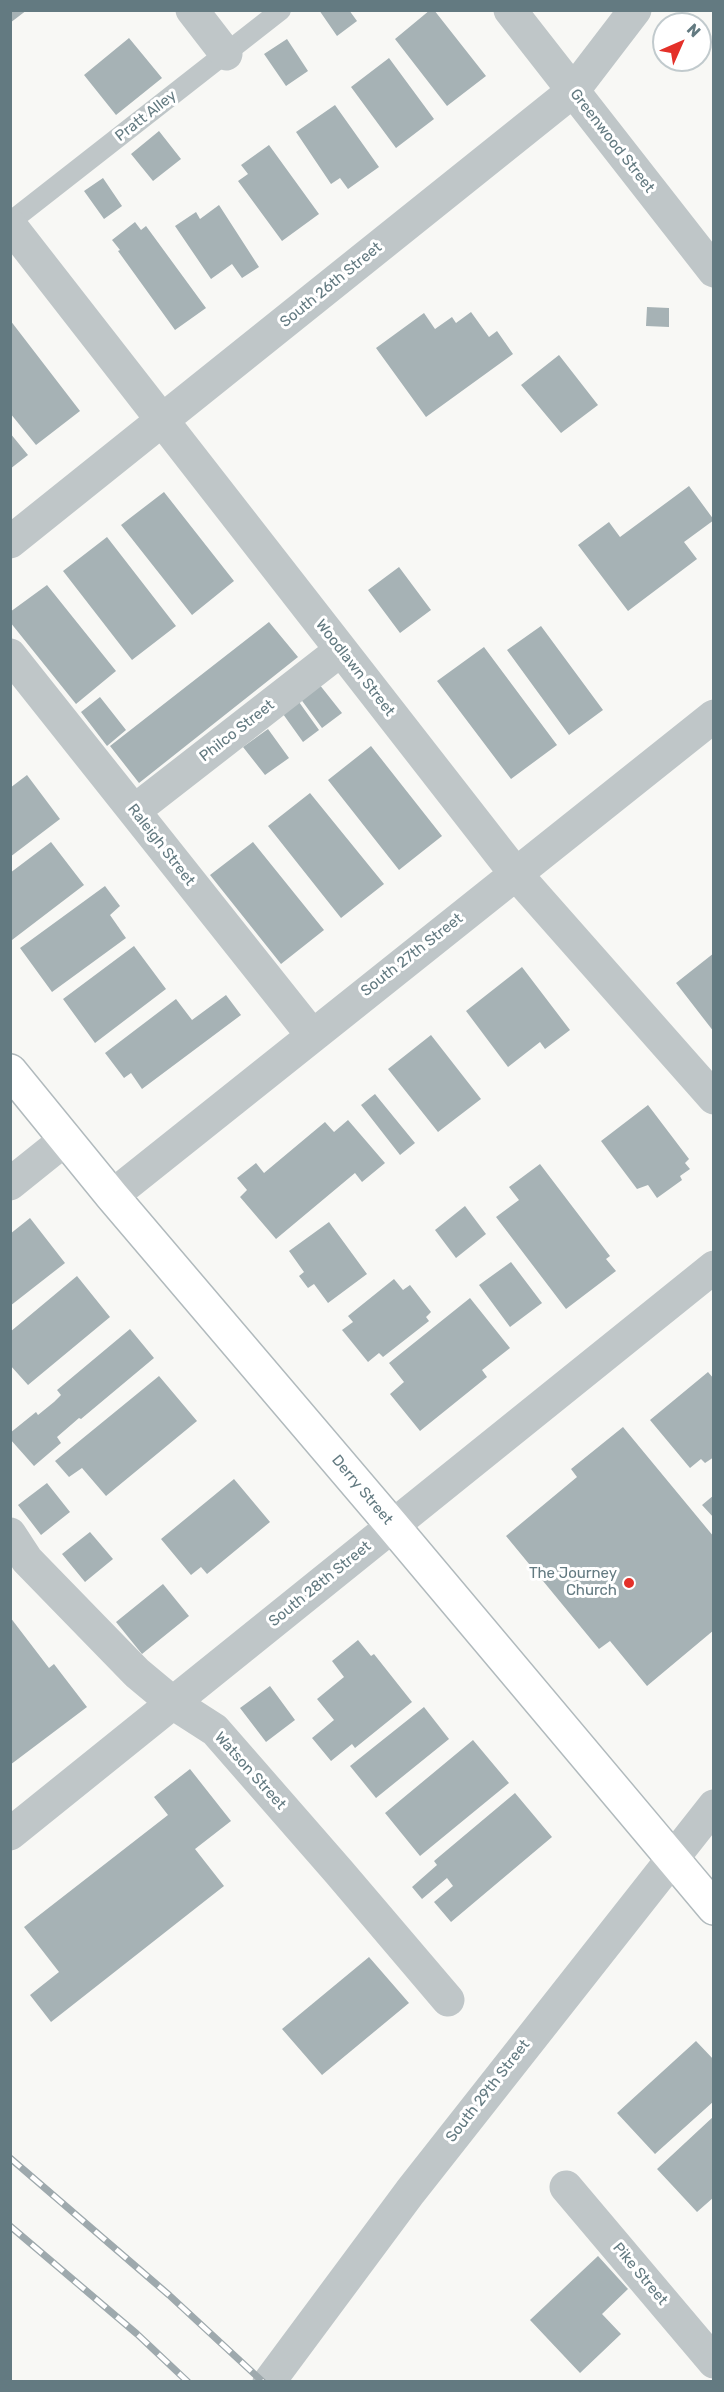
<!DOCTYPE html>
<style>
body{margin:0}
#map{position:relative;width:724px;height:2392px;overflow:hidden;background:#f8f8f5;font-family:Rubik,sans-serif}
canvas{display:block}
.frame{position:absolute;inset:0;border:12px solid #637a81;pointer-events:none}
.north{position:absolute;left:652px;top:12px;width:60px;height:60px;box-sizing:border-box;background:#fff;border:2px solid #c1cacd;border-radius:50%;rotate:45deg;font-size:16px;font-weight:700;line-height:24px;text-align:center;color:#637a81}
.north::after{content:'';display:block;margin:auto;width:21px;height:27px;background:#e43029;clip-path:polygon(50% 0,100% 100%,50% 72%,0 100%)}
</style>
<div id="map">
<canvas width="724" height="2392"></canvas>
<div class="frame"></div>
<div class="north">N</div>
</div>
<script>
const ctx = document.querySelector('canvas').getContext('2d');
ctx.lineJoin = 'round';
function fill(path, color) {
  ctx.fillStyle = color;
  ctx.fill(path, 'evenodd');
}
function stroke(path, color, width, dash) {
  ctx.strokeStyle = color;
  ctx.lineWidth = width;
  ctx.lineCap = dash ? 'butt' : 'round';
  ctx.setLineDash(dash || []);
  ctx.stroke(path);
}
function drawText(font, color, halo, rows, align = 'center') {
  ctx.font = font + ' Rubik,sans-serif';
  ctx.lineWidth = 6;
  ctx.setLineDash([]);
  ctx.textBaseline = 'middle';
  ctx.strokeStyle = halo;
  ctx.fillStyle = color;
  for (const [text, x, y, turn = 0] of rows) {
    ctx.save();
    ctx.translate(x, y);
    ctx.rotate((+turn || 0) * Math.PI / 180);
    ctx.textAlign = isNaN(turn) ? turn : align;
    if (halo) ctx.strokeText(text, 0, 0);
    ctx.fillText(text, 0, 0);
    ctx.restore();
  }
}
const building = new Path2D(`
 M10,10H27L10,23Z
 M319,10H349L357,21L337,36Z
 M430,10H434L486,76L447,106L395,39Z
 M129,38L162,78L116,115L84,75Z
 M287,39L308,71L286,86L264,54Z
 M389,58L434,119L396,148L351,87Z
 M335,105L379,167L348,189L340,178L331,184L296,132Z
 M159,131L181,159L153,181L131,154Z
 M269,145L319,214L282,241L238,181L248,174L241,165Z
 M103,178L122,206L104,219L84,191Z
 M219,205L259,267L242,278L232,264L211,279L175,226L196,212L200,219Z
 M135,222L141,230L146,226L206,308L175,330L118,251L120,250L112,240Z
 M647,307L669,308V327L646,326Z
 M471,312L489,337L497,331L513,354L426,417L376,348L424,313L435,329L452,317L456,323Z
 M10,320L80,411L36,445L10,413Z
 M559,355L598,405L561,433L521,385Z
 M10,433L28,455L10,469Z
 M689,486L714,520L684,542L697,559L628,611L578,545L609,522L620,537Z
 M164,492L234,581L192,615L121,525Z
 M107,537L176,626L132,660L63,571Z
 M399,567L431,610L400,633L368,590Z
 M47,585L116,671L76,704L10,622V612Z
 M269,622L298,657L139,783L110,746Z
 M541,626L603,710L569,735L507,650Z
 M484,647L557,745L511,779L437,681Z
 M319,684L342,713L322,728L300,698Z
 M100,697L126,730L107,746L81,712Z
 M299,702L319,730L303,742L283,714Z
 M268,729L289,758L265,775L243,747Z
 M371,746L442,836L399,870L328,780Z
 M27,775L60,819L10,857V788Z
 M310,793L384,884L341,918L268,826Z
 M51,842L84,885L12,940L10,873Z
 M253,842L324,930L281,964L210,875Z
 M105,886L120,906L110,915L126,938L52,992L20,948Z
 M134,946L166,989L95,1043L63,999Z
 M714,953V1032L676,983Z
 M522,967L570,1030L545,1049L540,1042L508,1067L466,1011Z
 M226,995L241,1015L142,1089L131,1073L124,1078L105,1053L176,999L192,1020Z
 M431,1035L481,1099L438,1132L388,1069Z
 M375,1094L415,1143L400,1155L361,1105Z
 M648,1105L689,1159L685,1163L690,1169L680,1176L682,1180L657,1198L648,1185L637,1189L601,1141Z
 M348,1120L385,1163L362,1182L355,1173L276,1239L240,1197L247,1190L237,1178L256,1163L264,1173L325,1122L334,1132Z
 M540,1164L610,1256L606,1259L616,1271L566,1309L496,1217L519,1200L509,1187Z
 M465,1206L486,1234L456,1258L435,1230Z
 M30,1218L65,1263L10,1306V1234Z
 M329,1222L367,1274L328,1303L314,1284L308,1288L299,1276L304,1272L289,1251Z
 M511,1262L542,1303L510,1327L479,1285Z
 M77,1276L110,1317L28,1385L10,1365V1332Z
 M394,1279L403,1290L410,1285L431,1312L426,1317L429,1321L383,1357L379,1353L368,1362L342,1330L353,1322L348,1316Z
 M470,1298L510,1348L482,1370L487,1377L420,1431L390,1394L404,1382L389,1363Z
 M130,1329L154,1358L81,1419L79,1418L57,1437L61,1443L34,1466L10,1439V1433L36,1412L38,1415L54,1402L61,1395L57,1390Z
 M708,1372L714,1379V1457L705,1463L701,1459L690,1468L650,1420Z
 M159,1376L197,1421L106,1496L82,1468L69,1477L55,1461Z
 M623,1427L714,1537V1630L647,1686L610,1641L599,1649L506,1536L577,1477L571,1469Z
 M234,1479L270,1522L207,1574L201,1567L191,1575L161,1539Z
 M47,1483L70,1512L41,1535L18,1505Z
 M714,1495V1518L702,1505Z
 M90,1532L113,1559L85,1582L62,1554Z
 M163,1584L189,1616L142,1654L116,1622Z
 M10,1617L49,1668L54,1664L87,1707L10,1765Z
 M358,1640L371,1656L374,1654L412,1702L355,1748L352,1744L331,1761L312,1738L334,1720L317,1699L344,1677L332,1661Z
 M270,1686L295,1720L266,1742L240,1708Z
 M424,1707L449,1739L376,1798L350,1766Z
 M473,1740L509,1783L420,1856L385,1813Z
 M190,1769L231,1821L195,1849L224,1886L51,2022L30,1995L59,1972L24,1927L168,1815L154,1797Z
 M515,1793L552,1837L451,1922L434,1902L453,1886L447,1878L422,1899L412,1887L437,1865L434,1861Z
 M369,1957L409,2003L322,2075L282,2029Z
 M696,2041L714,2060V2101L655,2154L617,2113Z
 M714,2116V2197L697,2212L657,2169Z
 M598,2256L628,2289L602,2314L621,2334L580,2373L530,2320Z`);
const service = new Path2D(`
 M10,222L281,10`);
const minor = new Path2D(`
 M192,10L226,54
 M510,10L714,271
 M10,225L515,873L714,1098
 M10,542L573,91L635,10
 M10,655L312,1035
 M134,811L341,650
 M10,1184L66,1139
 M112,1196L714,716
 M10,1534L27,1560L137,1673L173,1703L215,1730L339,1872L448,2000
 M10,1834L714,1267
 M566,2187L714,2362`);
const tertiary = new Path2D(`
 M269,2382L410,2192L714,1806`);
const secondary = new Path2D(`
 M10,1071L112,1196L392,1525L714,1908`);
const rail = new Path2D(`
 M10,2158L169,2295L263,2382
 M10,2226L137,2334L188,2382`);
const markers = [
 [629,1583,6,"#e43029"]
];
const streetNames = [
 ["Pratt Alley",146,116,-38],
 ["Greenwood Street",612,141,52],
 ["South 26th Street",331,285,-39],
 ["Woodlawn Street",355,668,52],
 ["Philco Street",237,731,-38],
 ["Raleigh Street",161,845,52],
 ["South 27th Street",412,955,-38],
 ["Derry Street",362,1490,50],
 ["South 28th Street",320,1584,-39],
 ["Watson Street",250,1771,48],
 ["South 29th Street",488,2091,-52],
 ["Pike Street",640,2274,50]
];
const poiNames = [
 ["The Journey",617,1574],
 ["Church",617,1591]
];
fill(building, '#a6b2b5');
stroke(secondary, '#b1babd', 36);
stroke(service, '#bfc6c8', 20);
stroke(minor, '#bfc6c8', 33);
stroke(tertiary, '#bfc6c8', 33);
stroke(secondary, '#fff', 33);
stroke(rail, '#9ea9ad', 7);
stroke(rail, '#fff', 4.5, [14]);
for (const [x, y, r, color] of markers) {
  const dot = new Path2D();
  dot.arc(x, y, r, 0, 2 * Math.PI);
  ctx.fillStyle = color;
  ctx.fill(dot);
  stroke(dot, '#fff', 2);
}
drawText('15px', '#637a81', '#fff', streetNames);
drawText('15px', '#637a81', '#fff', poiNames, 'right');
</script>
